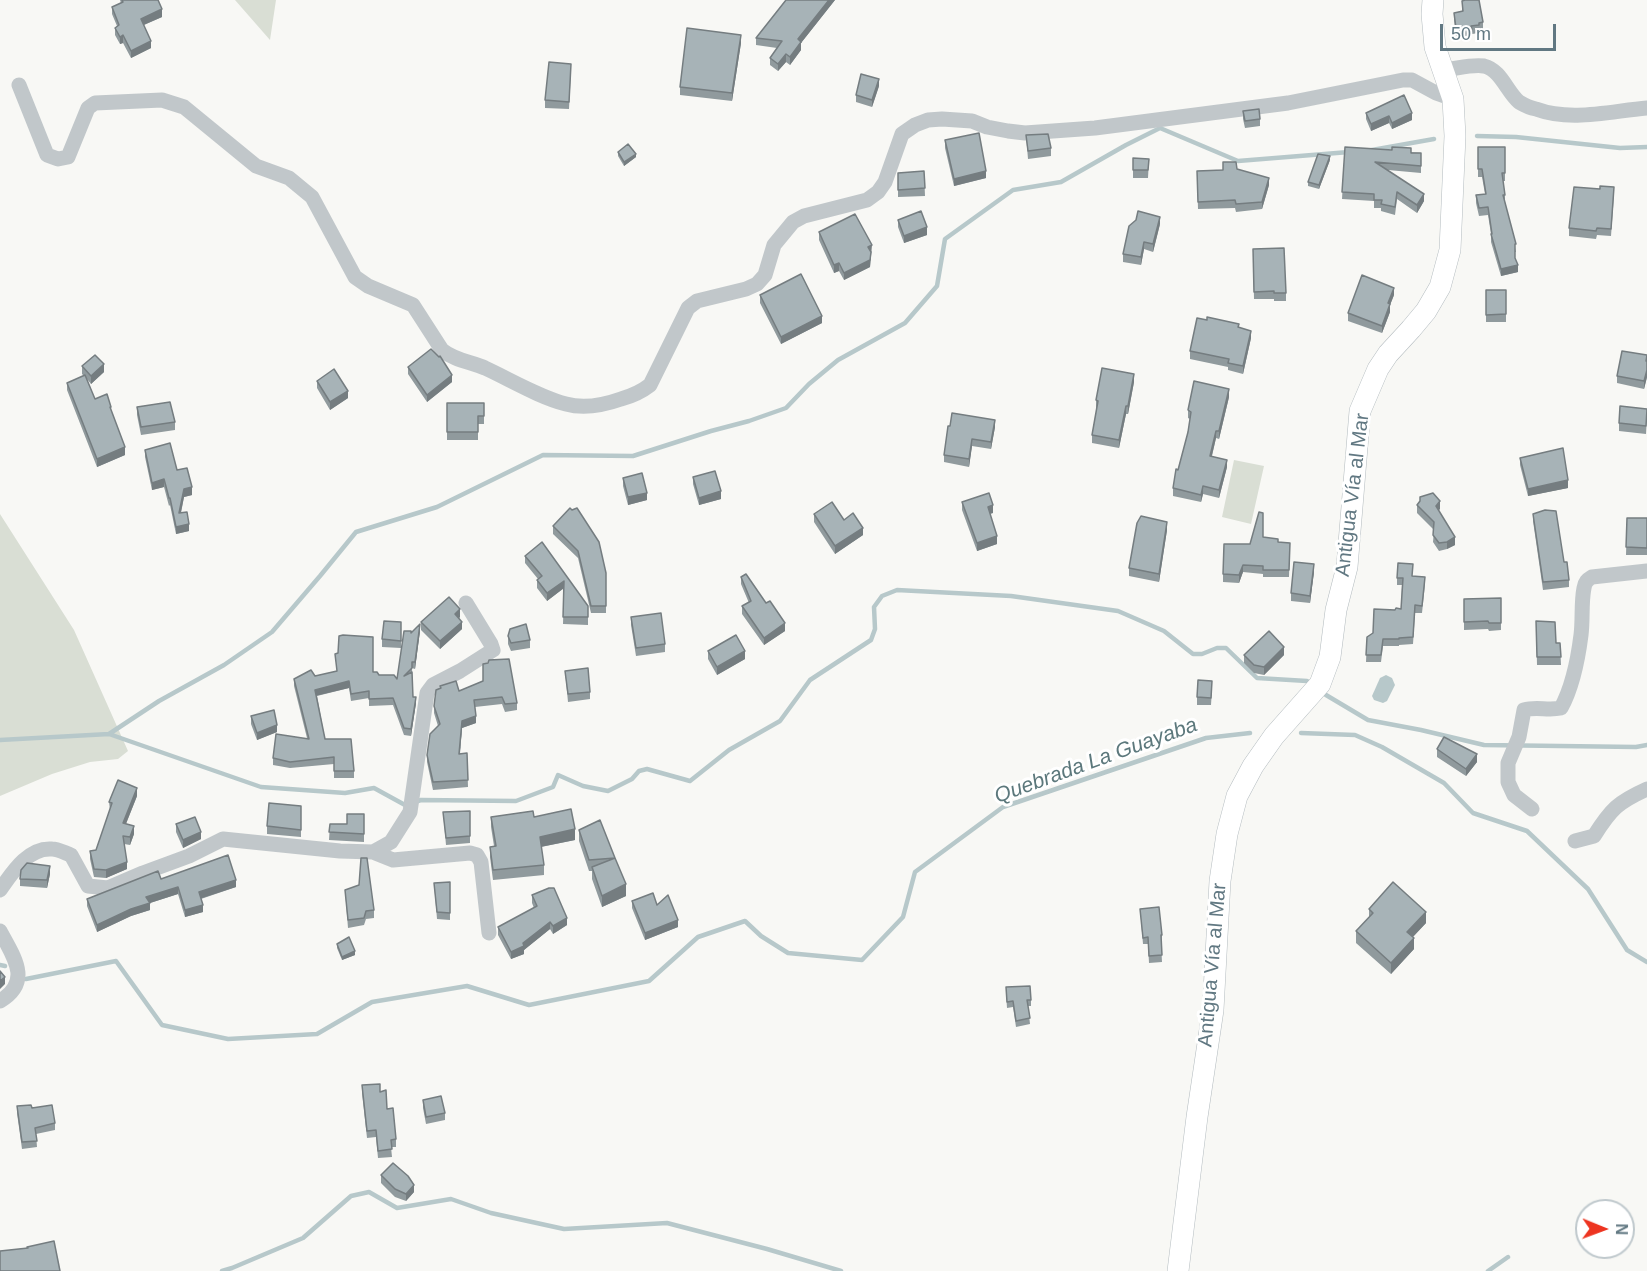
<!DOCTYPE html>
<meta charset="utf-8">
<style>
body{margin:0}
#map{position:relative;width:1647px;height:1271px;overflow:hidden;background:#f8f8f5;font-family:Helvetica,sans-serif}
canvas{display:block}
.north{position:absolute;left:1575px;top:1199px;width:60px;height:60px;box-sizing:border-box;background:#fff;border:2px solid #c0c9cd;border-radius:50%;rotate:91deg;font-size:16px;font-weight:700;line-height:24px;text-align:center;color:#617882}
.north::after{content:'';display:block;margin:auto;width:21px;height:27px;background:#ed3420;clip-path:polygon(50% 0,100% 100%,50% 72%,0 100%)}
.scale{position:absolute;left:1440px;top:24px;width:116px;height:27px;box-sizing:border-box;border:3px solid #617882;border-top:0;padding-left:8px;font-size:18px;line-height:21px;white-space:nowrap;color:#617882;-webkit-text-stroke:4px #fff;paint-order:stroke}
</style>
<div id="map">
<canvas width="1647" height="1271"></canvas>
<div class="north">N</div>
<div class="scale">50 m</div>
</div>
<script>
const ctx = document.querySelector('canvas').getContext('2d');
ctx.lineJoin = 'round';
function fill(path, color) {
  ctx.fillStyle = color;
  ctx.fill(path, 'evenodd');
}
function stroke(path, color, width, dash) {
  ctx.strokeStyle = color;
  ctx.lineWidth = width;
  ctx.lineCap = dash ? 'butt' : 'round';
  ctx.setLineDash(dash || []);
  ctx.stroke(path);
}
function drawText(font, color, halo, rows, align = 'center') {
  ctx.font = font + ' Helvetica,sans-serif';
  ctx.lineWidth = 6;
  ctx.setLineDash([]);
  ctx.textBaseline = 'middle';
  ctx.strokeStyle = halo;
  ctx.fillStyle = color;
  for (const [text, x, y, turn = 0] of rows) {
    ctx.save();
    ctx.translate(x, y);
    ctx.rotate((+turn || 0) * Math.PI / 180);
    ctx.textAlign = isNaN(turn) ? turn : align;
    if (halo) ctx.strokeText(text, 0, 0);
    ctx.fillText(text, 0, 0);
    ctx.restore();
  }
}
const green = new Path2D(`
 M235,0H276L270,40Z
 M1234,460L1264,466L1251,524L1222,517Z
 M0,514L74,630L128,751L118,759L90,762L52,774L0,796Z`);
const water = new Path2D(`
 M1386,675L1392,678L1395,685L1387,701L1383,703L1374,700L1372,696L1380,678Z`);
const stream = new Path2D(`
 M1477,136L1516,137L1620,148L1647,147
 M1372,150L1434,139
 M1326,695L1368,720L1421,730L1484,745L1636,747L1647,745
 M1301,733L1355,735L1382,747L1444,783L1473,813L1527,831L1588,889L1627,950L1647,962
 M109,734L261,787L345,793L374,788L405,805H407
 M0,740L109,734L159,701L224,665L272,632L320,576L356,532L437,507L543,455L633,456L711,431L749,421L786,408L809,384L838,360L905,323L937,286L945,239L1013,190L1061,182L1126,145L1160,128L1238,161L1349,152
 M415,802L421,800L516,801L553,787L558,775L583,786L608,791L632,779L639,771L647,769L690,781L729,750L780,721L810,680L871,640L875,629L874,607L882,596L897,590L1011,596L1118,611L1164,631L1193,654H1202L1217,648H1226L1257,678L1307,681
 M0,965L5,966
 M26,979L116,961L162,1025L228,1039L317,1034L372,1002L467,986L529,1005L649,981L698,937L745,921L761,936L788,953L862,960L903,917L915,872L1003,807L1206,738L1250,733
 M222,1271L232,1268L303,1238L351,1196L369,1192L397,1208L451,1199L491,1213L564,1229L667,1223L767,1249L841,1271
 M1488,1271L1508,1257`);
const minor = new Path2D(`
 M1442,70C1456,69 1471,64 1484,66C1501,70 1507,92 1519,102C1524,105 1531,108 1536,109C1571,122 1611,111 1647,108
 M19,85L47,155L58,159L68,157L88,108L95,103L162,100L184,107L256,166L289,178L312,197L355,277L368,286L413,305L442,350C454,360 471,362 485,368C511,380 539,397 566,404C584,409 604,405 621,399C632,396 641,392 650,385L688,308L697,301L746,289L757,284L765,275L774,245L793,222L804,216L867,200L878,192L885,182L902,134L915,125L928,120L942,119L972,121L987,127L1008,131L1025,133L1095,128L1288,103L1403,80H1412L1436,93L1453,99
 M1532,809L1514,795L1508,782V763L1519,737L1524,710C1537,706 1547,711 1561,708C1573,686 1578,659 1581,635C1583,620 1581,603 1584,588C1585,582 1587,580 1592,577L1647,571
 M1575,841L1594,836C1611,809 1618,802 1647,789
 M373,852L393,860L470,853L477,855L481,862L489,933
 M0,890C12,873 28,847 52,849C58,849 65,853 71,855L88,886L108,888L143,873L189,856L223,839L340,851L373,852L391,842L410,812L427,693L433,685L460,671L493,650L491,644L466,603
 M0,931C13,956 33,981 0,1001`);
const secondary = new Path2D(`
 M1178,1271L1197,1117L1213,1010L1220,881L1227,834L1237,796L1253,766L1274,736L1320,684L1330,657L1336,610L1347,567L1360,411L1378,369L1388,354L1411,329L1426,311L1440,287L1450,250L1455,136L1453,99L1435,47L1432,14L1433,0`);
const wall = new Path2D(`
 M120,0H158L162,17L144,25L151,48L131,58L123,43L120,44L115,35V28L117,26L112,14V7L121,3Z
 M786,0H835L801,43V50L790,65L786,62L778,71L770,65V58L777,48L756,45V38Z
 M1463,0H1479L1483,22V30H1479V33L1472,34V36H1456L1454,20V13L1462,11V1Z
 M741,43L732,101L680,95V87Z
 M571,71L569,109L545,108V100Z
 M879,86L872,107L856,102V95Z
 M1243,111L1260,119V126L1245,128L1243,119Z
 M1366,113L1412,120L1392,129L1389,123L1371,131L1366,119Z
 M1026,135L1051,148V156L1028,159Z
 M945,140L986,178L954,186L945,148Z
 M1345,147L1421,153V173L1388,170L1424,201L1417,213L1397,199L1395,215L1381,211V208H1374V201L1342,199Z
 M1478,147H1505V181H1503L1505,195V202L1516,252H1515V258L1518,272L1501,276L1491,242V234L1488,215L1479,216L1476,203V195L1485,194L1482,177H1478Z
 M618,152L636,157L624,166L618,156Z
 M1133,158L1149,159L1148,178H1133Z
 M1330,160L1319,189L1308,186V182Z
 M1237,169L1269,185L1262,209L1236,212L1235,208L1198,209L1197,171Z
 M924,171L925,196L898,197V173Z
 M1614,195L1611,236L1597,235L1596,239L1569,236V228Z
 M898,220L927,235L904,243L898,227Z
 M1160,224L1153,252L1144,249L1141,265L1123,262V254Z
 M819,232L872,253H871L870,267L844,280L839,271L834,273L819,240Z
 M1253,249L1286,293V301H1274V299H1254Z
 M1486,290H1506V322H1486Z
 M760,295L822,323L781,344L760,303Z
 M1394,295L1390,305V312L1382,333L1348,321V313Z
 M1239,328L1251,338L1243,374L1228,370V367L1190,359V351Z
 M1647,355V377L1644,389L1617,383V376Z
 M82,366L104,372L91,384L87,379L95,399L111,412L125,455L97,467L67,390V383L84,376L82,374Z
 M408,367L452,382L427,402L408,374Z
 M317,381L348,398L330,410L317,388Z
 M1134,382L1128,414H1126L1119,448L1092,443V435L1097,408H1096V400Z
 M1229,397L1219,439L1216,438L1212,456L1227,467L1219,498L1203,494L1201,502L1173,496V488L1188,432L1190,419L1188,418V410Z
 M447,403H484V424H478V440H447Z
 M137,407L175,422V430L141,435L137,415Z
 M1647,416L1646,434L1619,431V423Z
 M948,426L995,427L991,449L972,446L969,467L944,462V455Z
 M145,450L177,470L192,495L184,497L181,513L189,531L176,534L170,505L169,506L164,487L152,490L145,457Z
 M1520,458L1568,488L1528,496L1520,465Z
 M693,477L721,499L699,505L693,484Z
 M623,478L647,500L628,505L623,486Z
 M962,502L993,513L990,514L997,544L977,551L962,510Z
 M1417,505L1440,509L1438,510L1455,545L1447,549L1439,551L1433,542L1434,530L1417,513Z
 M572,510L606,573V613H591L578,558L553,534V526Z
 M814,514L844,520L863,535L835,554L814,522Z
 M1533,514L1564,562L1569,580V587L1543,590L1533,521Z
 M1627,518H1647V555H1626Z
 M1167,530L1159,582L1129,576V568Z
 M1263,537L1278,542L1290,543L1289,577H1263V574L1243,572L1239,583L1223,582V574L1250,544Z
 M525,556L588,606V625L563,624L564,588L547,601L537,588V580L538,579L525,563Z
 M1314,572L1310,603L1291,601V593Z
 M1413,576L1425,584L1422,613H1415L1413,644L1399,645V646H1383L1381,662H1366L1367,637L1373,633L1395,610L1401,609L1402,585H1397V578Z
 M741,577L785,631L764,645L742,614V606L749,603L741,584Z
 M1501,598V630L1489,631L1488,629L1464,630V599Z
 M460,617L459,618L462,629L440,649L421,630V622Z
 M631,617L665,644V652L636,656L631,625Z
 M1536,621L1556,643H1560L1561,665H1537Z
 M401,622V648L382,647V639Z
 M420,631L415,669L412,668L413,697L416,703L411,736L404,735L393,705L369,706V698L351,701L349,688L317,696L325,739L354,771V778H334V764L290,768L273,765V758L307,738L294,686V679L315,676L337,671L335,654L379,675L397,679L411,633Z
 M508,636L530,640V648L511,651L508,644Z
 M708,651L745,659L717,675L708,659Z
 M1244,655H1284L1264,675L1254,673L1244,663Z
 M565,671L590,692V699L568,702Z
 M483,681L517,703V710L505,712L502,704L475,707L476,723L462,728L460,754L467,753L468,787L433,790L427,762V755L438,726L434,713V706L440,688V686L459,691Z
 M1212,689L1211,705H1197V697Z
 M251,716L277,732L257,740L251,724Z
 M1437,749L1477,762L1466,776L1437,757Z
 M137,796L126,824L134,834L130,845L124,844L127,869L106,878L94,877L90,859V851L96,850L110,810L109,802Z
 M301,806V837L267,834V826Z
 M470,811V843L446,845L443,812Z
 M364,814V842L329,840L330,824H347Z
 M491,817H534L575,840L541,847L544,865V875L493,880L490,857V847L494,846L491,827Z
 M600,820L626,896L602,907L592,879V871H589L579,841V830Z
 M176,824L201,839L183,848L176,832Z
 M50,874L47,888L20,886V879Z
 M161,879L236,887L201,899L203,912L185,917L178,894L150,903V910L131,916L97,932L87,906V899Z
 M450,882V920L437,919L434,883Z
 M345,890L374,910V918L366,919L364,925L348,928Z
 M532,895L567,925L553,934L550,929L524,950V954L511,959L498,935V927L534,908L532,903Z
 M632,901L657,905L678,927L645,940L632,908Z
 M1140,909L1162,935L1161,942L1162,962L1149,963L1148,944H1143Z
 M1369,909L1426,923L1413,937L1414,949L1391,974L1356,943V931L1369,918Z
 M337,944L355,955L342,960L337,948Z
 M1006,993L1031,1000V1006H1028L1030,1024L1016,1027L1013,1007L1007,1008Z
 M362,1085L380,1092L387,1109L396,1139V1147H391L392,1157L378,1158L376,1137L367,1138L362,1093Z
 M423,1100L445,1113V1120L426,1124L423,1108Z
 M17,1106L55,1123V1130L36,1134L37,1147L22,1149L17,1113Z
 M381,1175L414,1192L406,1201L395,1197L381,1183Z`);
const shadedWall = new Path2D(`
 M829,0H835L801,43V50L790,65V57L798,39Z
 M162,9V17L141,26V19Z
 M123,35V43L120,44V37Z
 M741,35V43L732,101V93Z
 M151,41V48L131,58V51Z
 M786,54V62L778,71V64Z
 M879,79V86L872,107V100Z
 M1412,113V120L1392,129V123Z
 M1389,116V123L1371,131V124Z
 M636,154V157L624,166V162Z
 M1330,156V160L1319,189V185Z
 M986,171V178L954,186V179Z
 M1269,178V185L1262,209V202Z
 M1424,194V201L1417,213V205Z
 M1160,217V224L1153,252V244Z
 M927,227V235L904,243V236Z
 M1144,242V249L1141,265V257Z
 M872,245L870,267L844,280V273L868,247Z
 M839,263V271L834,273V265Z
 M1518,265V272L1501,276V269Z
 M1394,288V295L1390,305V312L1382,333V326L1388,303Z
 M822,316V323L781,344V337Z
 M1251,331V338L1243,374V366Z
 M104,364V372L91,384V376Z
 M1647,370V377L1644,389V381Z
 M1134,374V382L1128,414V406Z
 M452,375V382L427,402V395Z
 M1229,389V397L1219,439V431Z
 M348,391V398L330,410V402Z
 M1126,406V414L1119,448V440Z
 M995,420V427L991,449V442Z
 M1216,431V438L1210,463V456Z
 M972,439V446L969,467V459Z
 M125,447V455L97,467V459Z
 M1227,460V467L1219,498V490Z
 M164,479V487L152,490V483Z
 M1568,480V488L1528,496V489Z
 M1203,486V494L1201,502V495Z
 M192,487V495L184,497L179,521V513L184,489Z
 M721,491V499L699,505V498Z
 M647,493V500L628,505V497Z
 M1440,501V509L1436,513V506Z
 M993,505V513L988,514V507Z
 M1167,522V530L1159,582V574Z
 M189,524V531L176,534V527Z
 M863,528V535L835,554V546Z
 M997,536V544L977,551V543Z
 M1455,537V545L1447,549V542Z
 M1314,564V572L1310,603V596Z
 M1243,565V572L1239,583V575Z
 M564,581V588L547,601V593Z
 M460,609V617L455,622V614Z
 M462,622V629L440,649V641Z
 M785,623V631L764,645V638Z
 M420,624V631L415,669V662Z
 M1284,647V655L1264,675V667Z
 M745,651V659L717,675V667Z
 M349,681V688L315,696V690Z
 M416,697V703L411,736V729Z
 M476,716V723L462,728L459,761L462,721Z
 M277,725V732L257,740V733Z
 M1477,754V762L1466,776V769Z
 M137,788V796L123,831V823Z
 M134,826V834L130,845V837Z
 M575,829V840L540,847V837Z
 M201,832V839L183,848V840Z
 M127,862V869L106,878V870Z
 M50,866V874L47,888V880Z
 M236,880V887L199,899V892Z
 M626,884V896L602,907V896Z
 M178,887V894L150,903V910L131,916L97,932V925L146,897Z
 M203,905V912L185,917V910Z
 M1426,912V923L1407,943V932Z
 M567,918V925L553,934V926Z
 M678,920V927L645,940V933Z
 M550,922V929L524,950V954L511,959V952Z
 M1414,938V949L1391,974V963Z
 M355,951V955L342,960V957Z
 M5,977V984L0,989V981Z
 M414,1185V1192L406,1201V1194Z`);
const building = new Path2D(`
 M122,0H158L162,9L141,19L151,41L131,51L123,35L120,37L115,28L119,25L112,7L123,2Z
 M786,0H829L798,39L801,42L790,57L786,54L778,64L770,58L782,41L756,38Z
 M1465,0H1479L1483,22L1479,23V25L1471,26L1472,29L1456,28L1454,13L1463,11L1462,1Z
 M687,28L741,35L732,93L680,87Z
 M549,62L571,64L569,102L545,100Z
 M861,74L879,79L872,100L856,95Z
 M1404,95L1412,113L1392,123L1389,116L1371,124L1366,113Z
 M1259,109L1260,119L1245,121L1243,111Z
 M979,133L986,171L954,179L945,140Z
 M1048,134L1051,148L1028,151L1026,135Z
 M628,144L636,154L624,162L618,152Z
 M1345,147L1392,150V147L1411,148V153H1421V166L1375,162L1424,194L1417,205L1397,192L1395,207L1381,204L1382,200H1374V194L1342,192Z
 M1478,147H1505V173H1502L1505,195H1503L1516,244H1515V258L1518,265L1501,269L1491,234H1492L1488,207L1479,208L1476,195L1486,194L1482,169H1478Z
 M1318,154L1330,156L1319,185L1308,182Z
 M1133,158L1149,159L1148,170H1133Z
 M1223,162H1236L1237,169L1269,178L1262,202L1236,204L1235,200L1198,202L1197,171L1223,170Z
 M924,171L925,188L898,190V173Z
 M1600,186L1614,187L1611,229L1597,228L1596,231L1569,228L1574,187L1600,189Z
 M921,211L927,227L904,236L898,220Z
 M1138,211L1160,217L1153,244L1144,242L1141,257L1123,254L1129,226L1136,220Z
 M855,214L872,245L868,247L871,252L870,260L844,273L839,263L834,265L819,232Z
 M1284,248L1286,293H1274V291L1254,292L1253,249Z
 M801,274L822,316L781,337L760,295Z
 M1362,275L1394,288L1388,303L1390,304L1382,326L1348,313Z
 M1486,290H1506V314L1486,315Z
 M1207,317L1239,324L1238,327L1251,331L1243,366L1228,363L1229,359L1190,351L1197,318L1207,320Z
 M431,349L439,357L440,356L452,375L427,395L408,367Z
 M1622,351L1647,355L1646,361H1647V370L1644,381L1617,376Z
 M95,355L104,364L91,376L82,366Z
 M1102,368L1134,374L1128,406H1126L1119,440L1092,435L1098,401L1096,400Z
 M334,369L348,391L330,402L317,381Z
 M85,375L95,399L107,394L111,407H110L125,447L97,459L67,383Z
 M1194,381L1229,389L1219,431H1216L1210,456L1227,460L1219,490L1203,486L1201,495L1173,488L1176,469L1178,470L1188,432L1191,412L1188,410Z
 M170,402L175,422L141,427L137,407Z
 M447,403H484V416H478V432H447Z
 M1620,406L1647,409L1646,426L1619,423Z
 M952,413L995,420L991,442L972,439L969,459L944,455L948,426H950Z
 M170,443L177,470L187,468L192,487L184,489L179,513L187,512L189,524L176,527L170,498H169L164,479L152,483L145,450Z
 M1563,448L1568,480L1528,489L1520,458Z
 M715,471L721,491L699,498L693,477Z
 M642,473L647,493L628,497L623,478Z
 M989,493L993,505L988,507L997,536L977,543L962,502Z
 M1433,493L1440,501L1436,506L1455,537L1447,542L1439,543L1433,535L1434,522L1417,505L1420,501V497Z
 M832,502L844,520L853,513L863,528L835,546L814,514Z
 M570,508L572,510L577,508L599,542L606,573V606H591L578,551L553,526Z
 M1545,510L1556,511L1564,562H1567L1569,580L1543,582L1533,514Z
 M1259,512L1263,513V537L1278,539V542L1290,543L1289,570H1263V566L1243,565L1239,575L1223,574L1224,544H1250Z
 M1141,516L1167,522L1159,574L1129,568L1137,523Z
 M1627,518H1647V548L1626,547Z
 M542,542L588,606V617H563L564,581L547,593L537,580L542,576L525,556Z
 M1294,562L1314,564L1310,596L1291,593Z
 M1398,563L1413,564L1412,576L1425,577L1422,606L1415,605L1413,637L1399,638V639H1383L1381,655H1366L1367,637L1373,633L1374,609L1395,610L1396,608L1401,609L1403,578H1397Z
 M746,574L766,603L770,601L785,623L764,638L742,606L751,601L741,577Z
 M449,597L460,609L455,614L462,622L440,641L421,622Z
 M1501,598V623H1489L1488,621L1464,622V599Z
 M661,613L665,644L636,648L631,617Z
 M384,621L401,622V641L382,639Z
 M1536,621L1555,622L1556,643H1560L1561,657H1537Z
 M420,624L415,662H412V668L404,676L412,672L413,697H416L411,729L404,728L393,698L369,699V691L351,694L349,681L315,690L325,739H351L354,771H334V757L290,762L273,758L276,734L309,739L294,679L311,670L315,676L337,671L335,654L338,653L339,636L343,635L373,637V672H377L379,675H394L397,679L404,631H411V633Z
 M526,624L530,640L511,643L508,636L510,629Z
 M1269,631L1284,647L1264,667L1254,665L1244,655Z
 M736,635L745,651L717,667L708,651Z
 M509,659L517,703L505,704L502,697L474,700L476,716L462,721L459,754L467,753L468,780L433,782L427,755L430,734L440,724L434,706L436,690L441,688L440,686L456,681L459,691L483,681V664L488,663L489,660Z
 M588,668L590,692L568,694L565,671Z
 M1198,680L1212,681L1211,698L1197,697Z
 M274,710L277,725L257,733L251,716Z
 M1444,737L1477,754L1466,769L1437,749Z
 M118,780L137,788L123,823L134,826L130,837L123,836L127,862L106,870L94,869L90,851L96,850L112,803L109,802Z
 M269,803L301,806V830L267,826Z
 M571,809L575,829L540,837L544,865L493,870L490,847L496,846L491,817L533,811L534,817Z
 M470,811V836L446,838L443,812Z
 M347,814H364V834L329,832L330,824H347Z
 M195,817L201,832L183,840L176,824Z
 M600,820L615,858L589,860L579,830Z
 M228,855L236,880L199,892L203,905L185,910L178,887L146,897L150,903L131,909L97,925L87,899L158,871L161,879Z
 M361,858H367L374,910L366,911L364,918L348,920L345,890L359,885Z
 M615,858L626,884L602,896L592,867Z
 M27,863L50,866L47,880L20,879L21,870Z
 M450,882V913L437,912L434,883Z
 M1393,882L1426,912L1407,932L1414,938L1391,963L1356,931L1373,913L1369,909Z
 M549,888H554L567,918L553,926L550,922L523,943L524,946L511,952L498,927L537,906L532,895Z
 M653,893L657,905L668,895L678,920L645,933L632,901Z
 M1159,907L1162,935H1161L1162,955L1149,956L1148,937L1143,938L1140,909Z
 M349,937L355,951L342,957L337,944Z
 M0,971L5,977L0,981Z
 M1030,986L1031,1000H1027L1030,1018L1016,1021L1013,1001L1007,1002L1006,987Z
 M380,1084V1092L386,1090L387,1109L393,1108L396,1139L391,1140L392,1149L378,1151L376,1130L367,1131L362,1085Z
 M441,1096L445,1113L426,1117L423,1100Z
 M31,1105L32,1108L52,1105L55,1123L35,1128L37,1141L22,1142L17,1106Z
 M393,1163L408,1176L414,1185L406,1194L395,1189L381,1175Z
 M54,1241L60,1271H0V1251L28,1248L27,1247Z`);
const streetNames = [
 ["Antigua Vía al Mar",1353,495,-83],
 ["Antigua Vía al Mar",1213,965,-85]
];
const waterNames = [
 ["Quebrada La Guayaba",1096,761,-20]
];
fill(green, '#d9ded4');
fill(water, '#b7c8ca');
stroke(stream, '#b7c8ca', 4.5);
stroke(secondary, '#b3bbbf', 22);
stroke(minor, '#c1c7ca', 15);
stroke(secondary, '#fff', 21);
fill(wall, '#909a9d');
fill(shadedWall, '#757d80');
fill(building, '#a7b3b7');
stroke(building, '#757d80', 1.5);
drawText('20px', '#617882', '#fff', streetNames);
drawText('italic 21px', '#5c787c', '#fff', waterNames);
</script>
